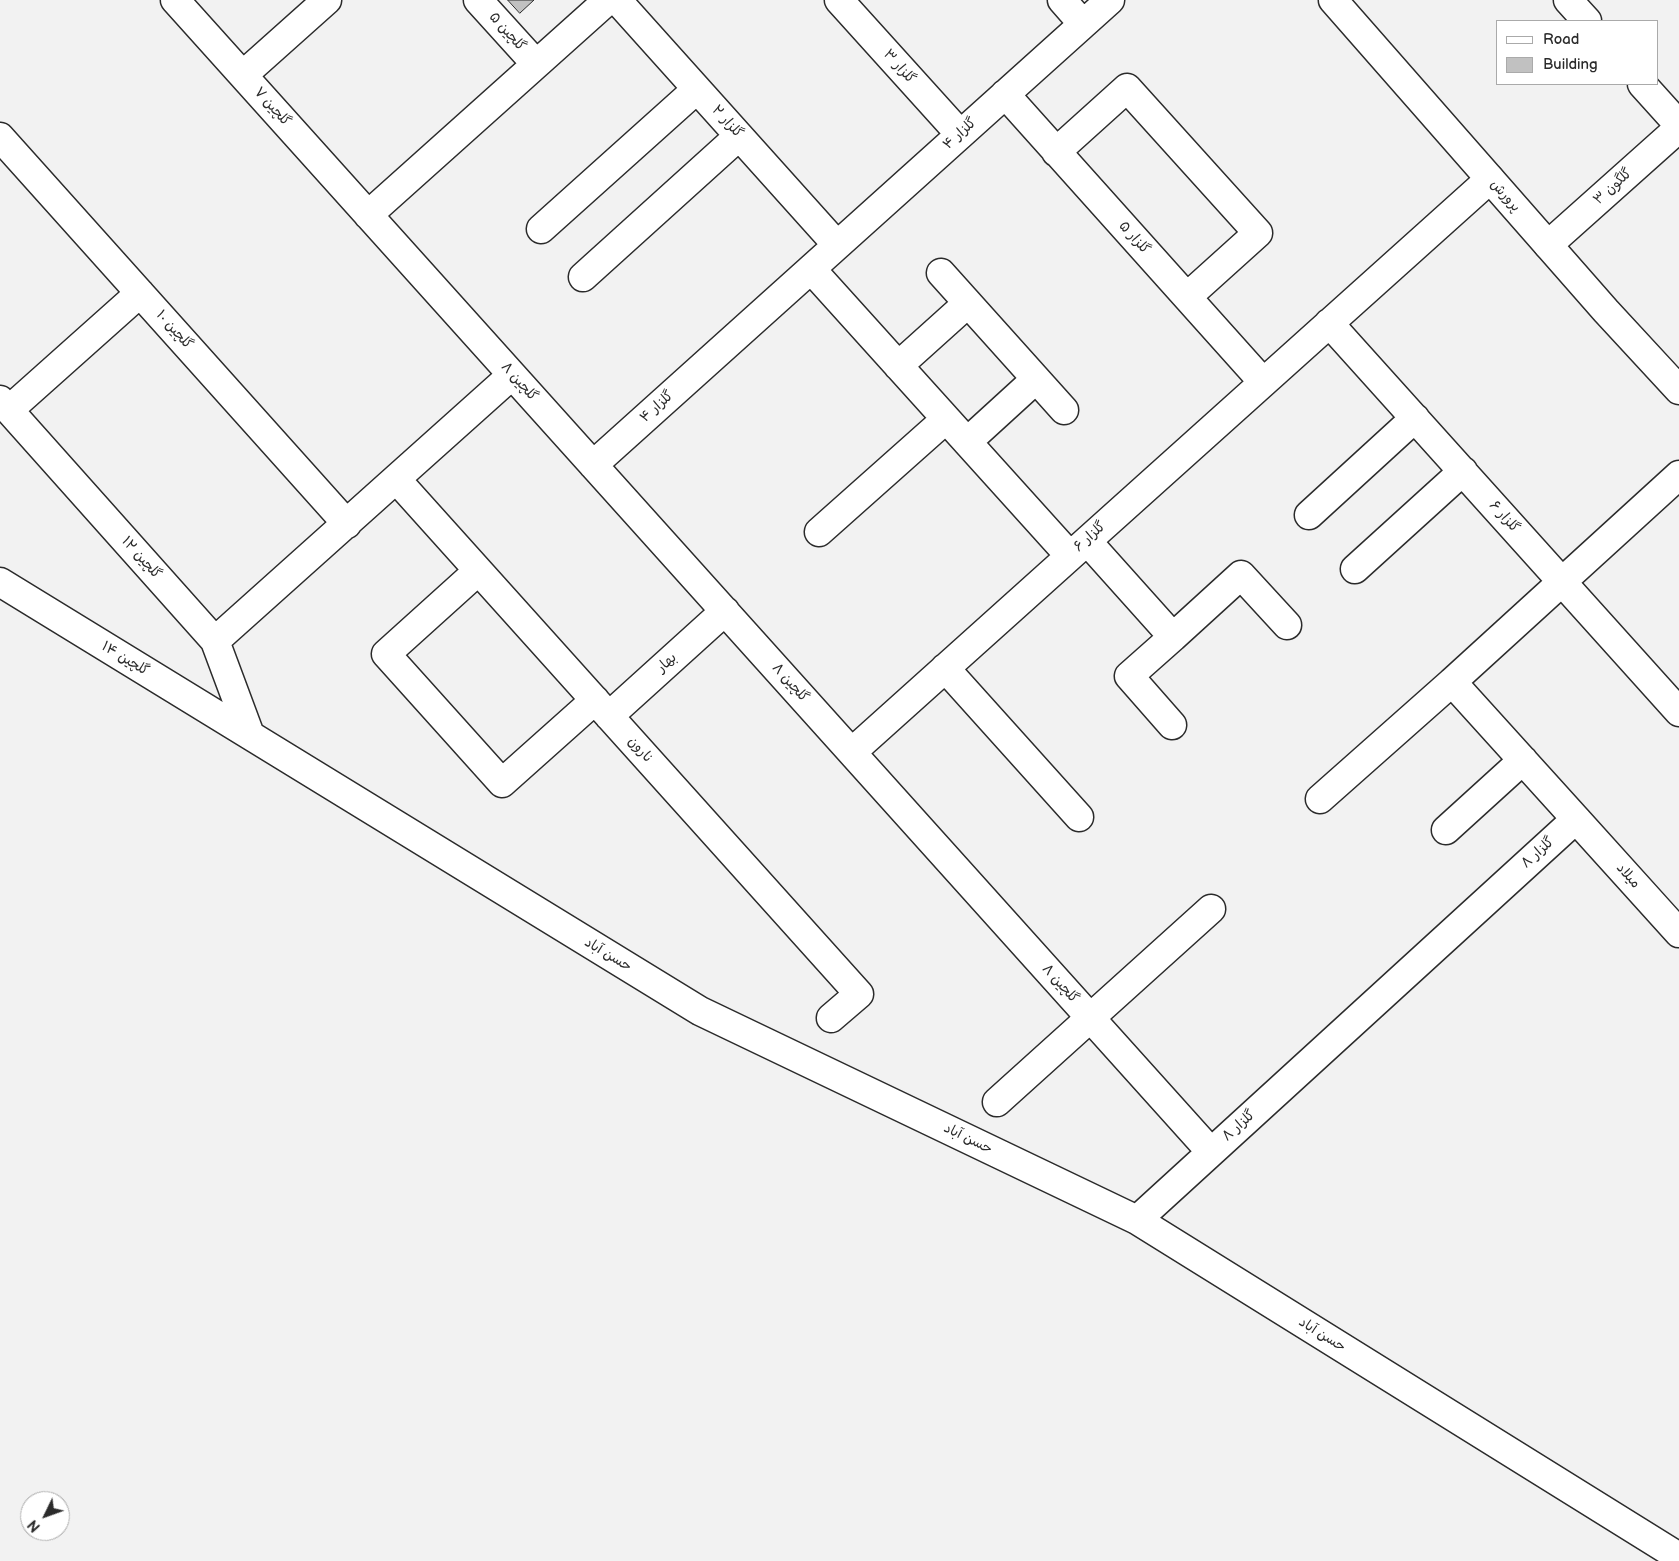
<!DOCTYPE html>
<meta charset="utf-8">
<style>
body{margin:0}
#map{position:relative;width:1679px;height:1561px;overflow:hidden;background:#f2f2f2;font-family:"Balsamiq Sans",sans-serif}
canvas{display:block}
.legend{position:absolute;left:1496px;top:20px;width:162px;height:65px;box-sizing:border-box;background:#fff;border:1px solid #aaa;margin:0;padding:6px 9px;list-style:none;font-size:15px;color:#2b2b2b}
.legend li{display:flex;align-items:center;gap:10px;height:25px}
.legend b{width:25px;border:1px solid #aaa}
.north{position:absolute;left:20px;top:1491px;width:50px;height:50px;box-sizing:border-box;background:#fff;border:1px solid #aaa;border-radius:50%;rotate:228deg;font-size:14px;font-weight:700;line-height:20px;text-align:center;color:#2b2b2b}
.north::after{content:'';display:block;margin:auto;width:18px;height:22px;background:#2b2b2b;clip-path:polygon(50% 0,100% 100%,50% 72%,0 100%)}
</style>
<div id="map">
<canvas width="1679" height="1561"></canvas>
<ul class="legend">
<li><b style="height:6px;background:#fff"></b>Road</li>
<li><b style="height:14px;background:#c1c1c1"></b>Building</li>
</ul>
<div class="north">N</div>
</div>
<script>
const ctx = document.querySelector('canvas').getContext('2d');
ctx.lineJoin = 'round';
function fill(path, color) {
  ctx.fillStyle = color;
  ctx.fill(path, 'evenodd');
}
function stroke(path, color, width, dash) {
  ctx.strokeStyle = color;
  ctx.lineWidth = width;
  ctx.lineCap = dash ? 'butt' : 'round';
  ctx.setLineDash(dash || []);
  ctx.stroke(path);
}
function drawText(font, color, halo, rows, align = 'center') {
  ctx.font = font + ' "Balsamiq Sans","Playpen Sans Arabic",sans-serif';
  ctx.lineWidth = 4.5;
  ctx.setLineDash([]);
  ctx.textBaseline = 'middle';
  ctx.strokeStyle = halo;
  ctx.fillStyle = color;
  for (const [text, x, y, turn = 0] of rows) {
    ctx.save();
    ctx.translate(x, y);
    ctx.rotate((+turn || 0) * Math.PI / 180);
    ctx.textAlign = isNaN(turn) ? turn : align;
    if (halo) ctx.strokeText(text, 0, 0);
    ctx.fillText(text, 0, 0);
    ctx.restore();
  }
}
const building = new Path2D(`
 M508,0H534L520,13Z`);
const minor = new Path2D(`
 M175,0L1211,1152
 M478,0L536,64
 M617,0L837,245
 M839,0L960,134
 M1062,0L1083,24
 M1568,0L1587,21
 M243,75L327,0
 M1642,84L1679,125
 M1005,94L1263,382
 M0,137L347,524
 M1056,152L1127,88L1258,233L1187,297
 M368,215L608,0
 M541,229L697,89
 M1548,245L1679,128
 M811,269L1070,556
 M941,273L1064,410
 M583,277L739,136
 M1329,323L1679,712
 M898,366L968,303
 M0,400L215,641L250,735
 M10,409L140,293
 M967,442L1036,379
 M593,465L1110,0
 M396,479L859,994L831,1018
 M1309,515L1415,418
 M819,532L946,419
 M1087,541L1173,637L1241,575L1287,625
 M1355,569L1463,471
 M478,571L386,654L502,783L595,700
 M0,582L700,1011L1137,1220L1679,1557
 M215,641L512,375
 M945,668L1079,817
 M609,716L725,611
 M1172,725L1129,676L1173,637
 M852,752L1490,179
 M1320,799L1452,682
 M1576,819L1679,933
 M1446,830L1523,760
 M997,1102L1211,909
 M1137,1220L1576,819L1452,682L1679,475`);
const tertiary = new Path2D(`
 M1333,0L1606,311L1679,390`);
const streetNames = [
 ["گلچین ۵",507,32,48],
 ["گلزار ۳",899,67,48],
 ["گلچین ۷",272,107,48],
 ["گلزار ۲",727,122,48],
 ["گلزار ۴",960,134,-42],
 ["گلگون ۳",1613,187,-42],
 ["پرورش",1505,196,49],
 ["گلزار ۵",1134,238,48],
 ["گلچین ۱۰",174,330,48],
 ["گلچین ۸",519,382,48],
 ["گلزار ۴",657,407,-42],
 ["گلزار ۶",1504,517,48],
 ["گلزار ۶",1090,537,-42],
 ["گلچین ۱۲",141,558,48],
 ["گلچین ۱۴",125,659,31],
 ["بهار",667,663,-42],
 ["گلچین ۸",790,683,48],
 ["نارون",640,750,48],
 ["گلزار ۸",1538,853,-42],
 ["میلاد",1628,876,48],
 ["حسن آباد",608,955,31],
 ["گلچین ۸",1060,984,48],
 ["گلزار ۸",1239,1126,-42],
 ["حسن آباد",968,1139,26],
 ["حسن آباد",1322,1335,32]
];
fill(building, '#c1c1c1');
stroke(building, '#2b2b2b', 1);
stroke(minor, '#2b2b2b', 31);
stroke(tertiary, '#2b2b2b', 31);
stroke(minor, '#fff', 28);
stroke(tertiary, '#fff', 28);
drawText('14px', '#2b2b2b', '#fff', streetNames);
</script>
